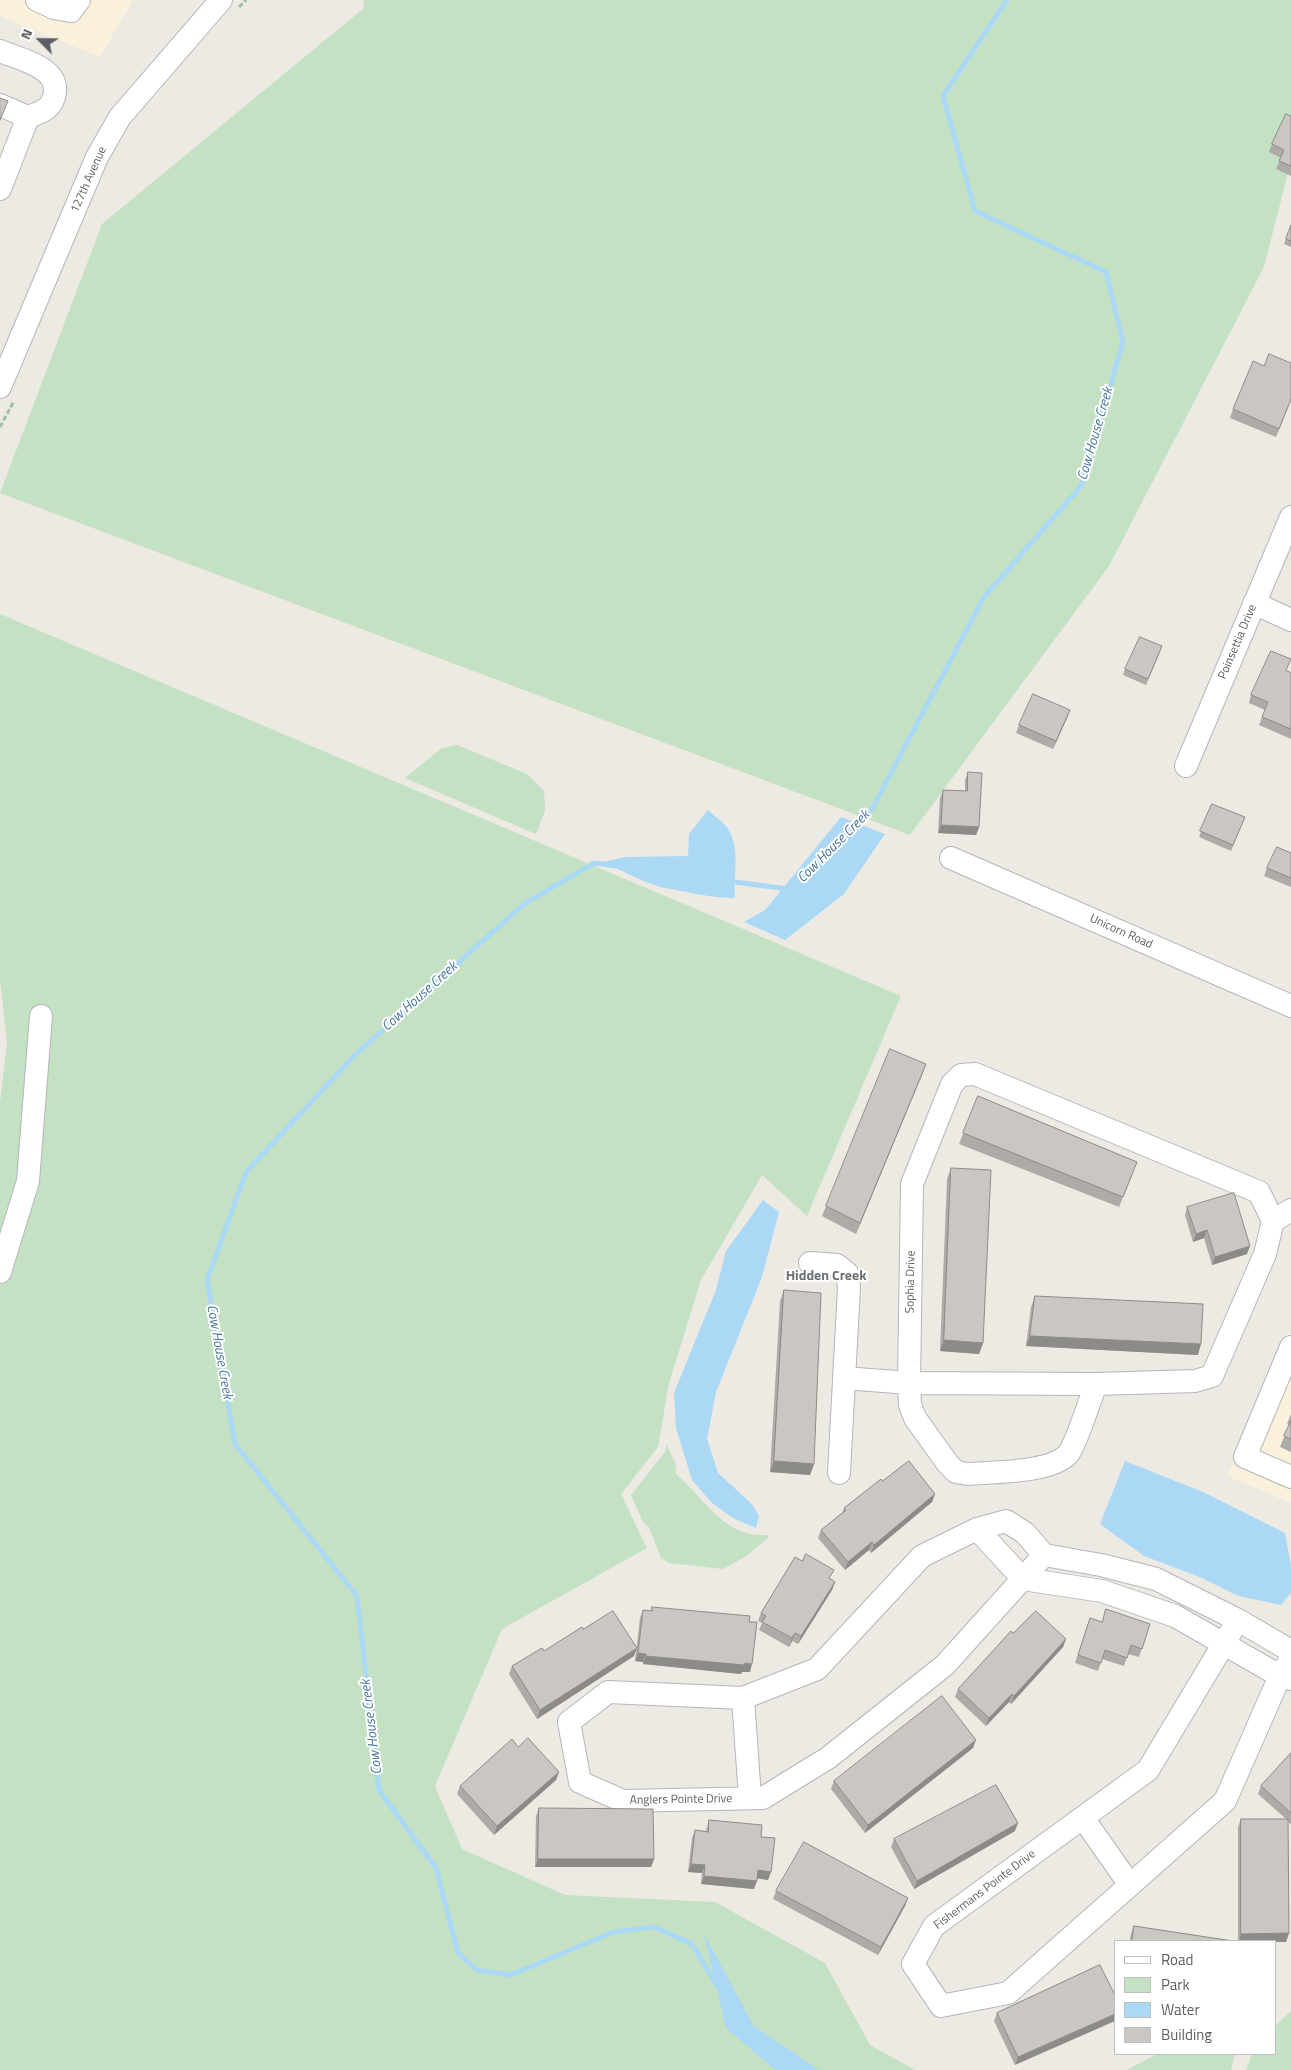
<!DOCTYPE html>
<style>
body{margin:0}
#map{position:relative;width:1291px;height:2070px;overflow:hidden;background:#eceae3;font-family:"Titillium Web",sans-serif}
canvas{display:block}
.legend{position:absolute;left:1114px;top:1940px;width:162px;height:115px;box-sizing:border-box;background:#fff;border:1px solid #bebfc0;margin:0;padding:6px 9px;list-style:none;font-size:15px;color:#5c5f62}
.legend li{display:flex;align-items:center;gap:10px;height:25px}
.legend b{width:25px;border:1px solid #bebfc0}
.north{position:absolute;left:15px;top:15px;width:50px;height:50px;-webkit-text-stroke:4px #fff;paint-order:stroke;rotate:293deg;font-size:14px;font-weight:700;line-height:20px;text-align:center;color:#5c5f62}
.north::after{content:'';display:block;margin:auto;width:18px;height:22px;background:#5c5f62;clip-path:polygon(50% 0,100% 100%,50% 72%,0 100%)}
</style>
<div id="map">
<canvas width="1291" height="2070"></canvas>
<ul class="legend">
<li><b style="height:6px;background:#fff"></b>Road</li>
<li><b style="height:14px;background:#c4e1c3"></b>Park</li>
<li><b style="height:14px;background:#abd9f5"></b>Water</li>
<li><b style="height:14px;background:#cac7c2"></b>Building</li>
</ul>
<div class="north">N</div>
</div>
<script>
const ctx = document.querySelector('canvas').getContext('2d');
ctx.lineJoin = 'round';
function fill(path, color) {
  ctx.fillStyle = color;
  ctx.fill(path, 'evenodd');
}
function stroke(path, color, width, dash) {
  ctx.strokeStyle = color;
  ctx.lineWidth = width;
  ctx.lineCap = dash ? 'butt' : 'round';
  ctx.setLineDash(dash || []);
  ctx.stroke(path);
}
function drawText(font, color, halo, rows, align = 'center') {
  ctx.font = font + ' "Titillium Web",sans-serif';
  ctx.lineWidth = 4;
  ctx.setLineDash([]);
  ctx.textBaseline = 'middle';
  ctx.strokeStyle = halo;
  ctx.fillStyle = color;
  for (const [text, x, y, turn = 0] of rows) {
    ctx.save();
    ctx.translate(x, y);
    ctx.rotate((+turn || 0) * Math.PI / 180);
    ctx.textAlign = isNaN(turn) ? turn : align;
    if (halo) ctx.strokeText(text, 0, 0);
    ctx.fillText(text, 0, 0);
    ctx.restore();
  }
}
const commercial = new Path2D(`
 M0,0H133L100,57L0,16Z
 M1291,1332V1503L1227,1476Z`);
const green = new Path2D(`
 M363,0H1291V161L1264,267L1109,566L910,835L0,493L102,224L364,8Z
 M0,614L901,996L807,1216L762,1175L701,1280L669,1383L658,1447L621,1494L647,1548L502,1629L435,1786L462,1849L565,1895L715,1902L825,1963L870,2045L915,2070H0V1103L7,1042L0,979Z
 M457,745L527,774L544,791L545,811L536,834L405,778L442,748Z
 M667,1444C670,1457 678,1461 676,1474C705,1498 724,1539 769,1535L768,1538L745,1557L723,1569L669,1563L661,1558L649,1527L643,1522L631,1495L665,1452Z
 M1291,2011V2070H1246L1252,2054H1275V2026Z
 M1157,2054H1235L1231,2070H1127Z`);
const water = new Path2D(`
 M708,810C714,816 724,822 728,829C741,850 733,874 735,898C711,898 688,892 665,888C651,886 618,869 603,862L625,857L688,856L689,834Z
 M841,817L885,834L844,894L785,940L744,922L765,910Z
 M763,1200L779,1212L762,1277L716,1392L707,1439L718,1473L752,1504L759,1516L756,1528L733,1518L712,1503L692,1480L676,1428L674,1393L716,1290L726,1251Z
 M1125,1461L1203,1492L1285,1533L1291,1566V1593L1281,1605L1238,1596L1202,1578L1144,1556L1100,1524Z
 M704,1934L754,2026L819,2070H775L726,2028Z`);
const stream = new Path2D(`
 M853,828L872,809L984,597L1081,486L1123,342L1106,272L975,211L943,96L1007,0
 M617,866L594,863L524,904L356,1054L246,1172L207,1280L235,1444L357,1596L379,1790L436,1868L458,1953L477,1970L510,1975L614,1932L654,1927L692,1944L719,1989
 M727,881L788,889`);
const path = new Path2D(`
 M239,7L246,0
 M0,427L14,401`);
const minor = new Path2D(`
 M37,0L54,8L71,11L79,0
 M0,51C19,59 58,67 55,92C53,109 42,112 28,117L0,105
 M0,189L28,117
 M0,387L97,157L120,117L221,0
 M1254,603L1291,620
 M1186,766L1291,517
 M951,858L1291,1006
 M1273,1221L1259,1192L975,1074L961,1075L952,1084L912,1184L909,1383L1096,1384L1195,1381L1212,1376L1265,1254L1273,1221L1291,1210
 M810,1263L837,1265L847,1273L849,1287L839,1473
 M0,1272L28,1181L41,1016
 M1291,1347L1245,1457L1291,1477
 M844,1378L909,1383L910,1405L915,1418L948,1464L956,1472L968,1474C993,1472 1053,1473 1069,1453C1077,1441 1090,1400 1096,1384
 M977,1529L1023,1579
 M1044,1555L945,1665L828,1758L763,1798L623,1801L580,1782L569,1722L608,1692L743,1698L817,1669L922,1556L977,1529L1006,1521L1025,1533L1044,1555L1101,1565L1156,1579L1238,1620L1291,1651
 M1023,1579L1102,1591L1175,1616L1280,1676L1291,1679
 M1238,1620L1148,1770L934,1926L913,1964L941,2006L1008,1993L1225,1801L1280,1676L1291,1659
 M743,1698L750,1798
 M1083,1818L1130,1885`);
const wall = new Path2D(`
 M1291,116V176L1276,169L1281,158L1269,152L1272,144Z
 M1291,225V247L1284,244Z
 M1291,400L1276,437L1230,418L1233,409Z
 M1160,652L1146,685L1123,675L1125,669Z
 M1286,671L1291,673V739L1259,725L1265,710L1249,703L1251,695Z
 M1070,710L1067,718L1053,749L1016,733L1019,725Z
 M968,772L979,827L976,835L938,833L940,798L943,790L965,791V780Z
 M1212,804L1245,817L1231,851L1199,837Z
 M1291,853V887L1264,876L1267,868Z
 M926,1064L856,1234L822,1216L826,1206Z
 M978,1096L1137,1162L1119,1207L959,1144Z
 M951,1168L983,1343L979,1354L940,1351L947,1179Z
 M1187,1207L1247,1254L1212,1265L1204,1238L1193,1242L1185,1215Z
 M784,1290L814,1464L810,1475L770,1472L780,1301Z
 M1035,1296L1198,1355L1026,1346L1031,1307Z
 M1291,1414V1452L1280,1447L1289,1425L1287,1424Z
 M882,1481L935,1494L932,1502L871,1553L869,1550L845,1570L818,1538L821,1530L842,1513L844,1508Z
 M830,1579L835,1582L832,1590L798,1644L792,1641L789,1647L759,1630L762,1623L758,1621L761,1613Z
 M652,1607L750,1672H742L741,1674L643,1664V1662L635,1661L640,1618L643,1610L651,1611Z
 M1090,1618L1101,1622L1150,1624L1139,1657L1128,1654L1124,1666L1102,1659L1098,1671L1075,1663Z
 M583,1629L634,1656L537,1719L509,1674L512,1666L544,1651Z
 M1013,1633L1066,1639L1063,1647L1011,1704L1009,1702L986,1726L955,1697L958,1689Z
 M518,1747L556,1780L494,1835L457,1794L460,1786Z
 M973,1748L865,1833L831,1789L834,1781Z
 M1291,1753V1824L1288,1822L1289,1933L1286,1942L1238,1941V1827L1241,1819H1286L1258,1794L1261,1786Z
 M539,1808L654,1859L651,1867H535L536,1816Z
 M709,1820L761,1837L768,1880L757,1878L754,1889L701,1884L702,1873L688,1872L692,1838L695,1830L706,1831Z
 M1015,1831L914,1889L891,1847L894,1839Z
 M776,1891L908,1898L905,1906L878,1955L773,1899Z
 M1134,1926L1233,1941H1130L1131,1934Z
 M1100,1965L1015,2065L994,2021L997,2013Z`);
const shadedWall = new Path2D(`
 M1070,710L1067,718L1053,749L1056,741Z
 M941,825L979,827L976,835L938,833Z
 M926,1064L922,1075L856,1234L860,1223Z
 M1207,1230L1204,1238L1193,1242L1196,1234Z
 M1250,1246L1247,1254L1212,1265L1215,1257Z
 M1030,1336L1201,1344L1198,1355L1026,1346Z
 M944,1340L983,1343L979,1354L940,1351Z
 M774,1461L814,1464L810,1475L770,1472Z
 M935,1494L932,1502L871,1553L874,1545Z
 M872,1542L869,1550L845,1570L848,1562Z
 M835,1582L832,1590L798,1644L801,1636Z
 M795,1633L792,1641L789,1647L792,1638Z
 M1066,1639L1063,1647L1011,1704L1014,1696Z
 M637,1648L634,1656L537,1719L540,1710Z
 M638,1653L646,1654L643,1662L635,1661Z
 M646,1656L745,1663L752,1664L750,1672H742L741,1674L643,1664Z
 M1012,1694L1009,1702L986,1726L989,1718Z
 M976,1740L973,1748L865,1833L868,1825Z
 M559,1772L556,1780L494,1835L497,1826Z
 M1018,1823L1015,1831L914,1889L917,1881Z
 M538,1859H654L651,1867H535Z
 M691,1864L705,1865L702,1873L688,1872Z
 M758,1870L771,1872L768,1880L755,1878Z
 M704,1876L757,1881L754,1889L701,1884Z
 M908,1898L905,1906L878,1955L881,1947Z
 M1289,1933L1286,1942L1239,1941L1241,1934Z
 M1115,2014V2021L1015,2065L1018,2057Z`);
const building = new Path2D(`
 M0,98L8,101L0,120Z
 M1286,114L1291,116V166L1279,161L1284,150L1272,144Z
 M1291,225V241L1286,239Z
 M1269,354L1291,363V399L1279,429L1233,409L1253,361L1264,366Z
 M1140,637L1162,646L1148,679L1125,669Z
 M1271,651L1291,659L1286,670L1291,673V729L1262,717L1268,702L1251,695Z
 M1033,694L1070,710L1056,741L1019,725Z
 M968,772L982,773L979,827L941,825L943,790L967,791Z
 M1212,804L1245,817L1233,845L1200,831Z
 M1277,847L1291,853V878L1267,868Z
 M890,1049L926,1064L860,1223L826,1206Z
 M978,1096L1137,1162L1123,1197L963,1133Z
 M951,1168L991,1170L983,1343L944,1340Z
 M1234,1193L1250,1246L1215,1257L1207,1230L1196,1234L1187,1207Z
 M784,1290L821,1293L814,1464L774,1461Z
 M1035,1296L1203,1304L1201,1344L1030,1336Z
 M1291,1421V1439L1284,1436Z
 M909,1461L935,1494L874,1545L872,1542L848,1562L821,1530L846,1510L844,1508L881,1479L882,1481Z
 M806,1554L834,1570L829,1578L835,1582L801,1636L795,1633L792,1638L762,1622L766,1616L761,1613L795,1557L802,1561Z
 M652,1607L750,1616L749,1622H757L752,1664L745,1663L744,1665L646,1656V1654L638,1653L643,1610L652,1611Z
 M1106,1609L1150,1624L1142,1649L1131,1645L1127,1658L1105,1650L1101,1663L1078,1655L1090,1618L1102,1622Z
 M613,1611L637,1648L540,1710L512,1666L542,1648L544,1651L582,1627L583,1629Z
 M1036,1611L1066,1639L1014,1696L1012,1694L989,1718L958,1689L1011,1631L1013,1633Z
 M942,1696L976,1740L868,1825L834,1781Z
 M528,1738L559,1772L497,1826L460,1786L512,1739L518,1747Z
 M1291,1753V1813L1261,1786Z
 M996,1785L1018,1823L917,1881L894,1839Z
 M539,1808L653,1809L654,1859H538Z
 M1241,1819H1288L1289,1933L1241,1934Z
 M709,1820L762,1825L761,1837L775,1838L771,1872L758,1870L757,1881L704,1876L705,1865L691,1864L695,1830L708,1832Z
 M804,1842L908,1898L881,1947L776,1891Z
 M1134,1926L1233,1941H1132Z
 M1100,1965L1115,1995V2014L1018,2057L997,2013Z`);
const streetNames = [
 ["127th Avenue",89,180,-66],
 ["Poinsettia Drive",1238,642,-67],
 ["Unicorn Road",1121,932,24],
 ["Sophia Drive",911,1282,-89],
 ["Anglers Pointe Drive",681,1800,-1],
 ["Fishermans Pointe Drive",985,1890,-37]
];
const waterNames = [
 ["Cow House Creek",1096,434,-74],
 ["Cow House Creek",834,847,-45],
 ["Cow House Creek",420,997,-42],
 ["Cow House Creek",219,1352,80],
 ["Cow House Creek",372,1727,-97]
];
const neighbourhoodNames = [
 ["Hidden Creek",826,1277]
];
fill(commercial, '#f9f1db');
fill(green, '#c4e1c3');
fill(water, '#abd9f5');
stroke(stream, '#abd9f5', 5);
stroke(minor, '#b4b6b9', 24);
stroke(path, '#9cc1a5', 3, [5, 2.5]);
stroke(minor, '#fff', 22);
fill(wall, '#aeaba7');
fill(shadedWall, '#8d8b88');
fill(building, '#cac7c2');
stroke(building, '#8d8b88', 1);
drawText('12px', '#5c5f62', '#fff', streetNames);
drawText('italic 14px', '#47769c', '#fff', waterNames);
drawText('bold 14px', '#6d7174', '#fff', neighbourhoodNames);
</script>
